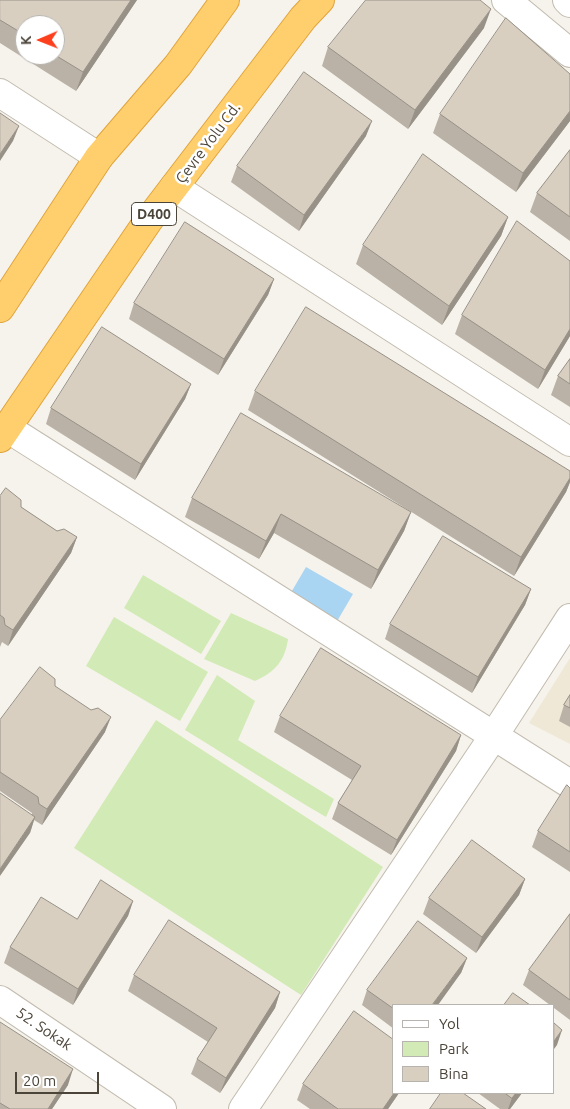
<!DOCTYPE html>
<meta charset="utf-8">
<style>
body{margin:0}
#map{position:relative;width:570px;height:1109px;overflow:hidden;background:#f6f3ec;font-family:Ubuntu,sans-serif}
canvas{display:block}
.legend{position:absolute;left:392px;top:1004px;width:162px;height:90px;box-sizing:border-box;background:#fff;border:1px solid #b7b4b0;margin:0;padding:6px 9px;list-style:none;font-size:15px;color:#4b4439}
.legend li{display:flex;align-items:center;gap:10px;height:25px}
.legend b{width:25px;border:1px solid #b7b4b0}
.north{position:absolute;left:15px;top:15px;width:50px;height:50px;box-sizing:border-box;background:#fff;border:1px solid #b7b4b0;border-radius:50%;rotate:269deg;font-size:14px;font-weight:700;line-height:20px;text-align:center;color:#4b4439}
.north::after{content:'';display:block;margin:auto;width:18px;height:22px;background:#fc3f1d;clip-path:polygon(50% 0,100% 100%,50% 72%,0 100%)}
.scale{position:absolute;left:15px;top:1072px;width:84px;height:22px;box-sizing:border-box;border:2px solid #4b4439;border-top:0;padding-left:6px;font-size:15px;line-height:18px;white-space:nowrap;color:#4b4439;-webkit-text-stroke:4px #fff;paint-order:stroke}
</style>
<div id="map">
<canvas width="570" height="1109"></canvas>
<ul class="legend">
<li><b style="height:6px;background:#fff"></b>Yol</li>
<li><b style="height:14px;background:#d2eab5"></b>Park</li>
<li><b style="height:14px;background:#d8cfc1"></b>Bina</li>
</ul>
<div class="north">K</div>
<div class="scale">20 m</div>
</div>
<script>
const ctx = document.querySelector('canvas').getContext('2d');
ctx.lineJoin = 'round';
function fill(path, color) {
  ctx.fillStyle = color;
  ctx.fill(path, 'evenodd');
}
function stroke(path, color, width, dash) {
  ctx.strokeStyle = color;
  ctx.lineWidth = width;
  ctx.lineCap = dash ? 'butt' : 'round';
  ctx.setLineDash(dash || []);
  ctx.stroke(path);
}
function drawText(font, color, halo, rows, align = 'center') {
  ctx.font = font + ' Ubuntu,sans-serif';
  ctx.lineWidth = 5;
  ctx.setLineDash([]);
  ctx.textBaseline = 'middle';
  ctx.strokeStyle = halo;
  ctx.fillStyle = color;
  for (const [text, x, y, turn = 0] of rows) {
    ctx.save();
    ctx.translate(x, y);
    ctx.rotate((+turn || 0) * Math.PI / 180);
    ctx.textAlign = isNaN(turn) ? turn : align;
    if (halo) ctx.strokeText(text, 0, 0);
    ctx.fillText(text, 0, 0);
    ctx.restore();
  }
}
const education = new Path2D(`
 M570,658V744L529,723Z`);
const green = new Path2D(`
 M143,575L221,621L201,654L124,608Z
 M231,613L288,639C285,661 275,672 255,681L204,659Z
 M114,617L208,672L180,721L86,666Z
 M217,675L255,701L238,740L334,799L326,817C278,789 233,759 185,730Z
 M156,720L383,867L301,995L74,848Z`);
const water = new Path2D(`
 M306,567L353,594L336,623L289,596Z`);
const street = new Path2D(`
 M506,0L570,53
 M567,0L570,3
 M0,93L99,157
 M174,187L570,442
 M7,428L570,784
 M0,1000L162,1109
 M243,1109L493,737L570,618`);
const highway = new Path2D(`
 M0,308L99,157L178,65L225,0
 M0,438L148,221L303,18L320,0`);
const wall = new Path2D(`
 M0,0H137L76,91L0,43ZM25,25H55V55H25Z
 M484,28L408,129L322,66L328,47Z
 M570,74V121L516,192L433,133L440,114Z
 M366,136L299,231L231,182L237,166Z
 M570,150V241L530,212L537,193Z
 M508,217L501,236L442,325L356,264L363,245Z
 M570,261V336L538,389L455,334L462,315Z
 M274,279L268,295L218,375L129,319L134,303Z
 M570,359V407L551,395L558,376Z
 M191,384L185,399L135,480L46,424L51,408Z
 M255,391L570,471V482L566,492L514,576L248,410Z
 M0,496L21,507L57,531L77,537L71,553L8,646L2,642L0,647Z
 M192,498L411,512L404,531L371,589L274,533L259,559L185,517Z
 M531,589L525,605L472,693L385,639L390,624Z
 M55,686L105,732L42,825L34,820L30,833L32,813L0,791V720Z
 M570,695V727L559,721L564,705Z
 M280,716L461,735L456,751L391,855L332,819L338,803L352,780L274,732Z
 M570,788V872L532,847L538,831Z
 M525,879L519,895L476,953L423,914L429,898Z
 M133,901L128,916L73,1005L4,963L10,947L77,919Z
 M570,914V1020L554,1008V1005H550L523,985L529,970Z
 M467,958L461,973L394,1005V1029L362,1005L367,990Z
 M134,975L280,992L275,1008L220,1093L191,1074L197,1059L208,1042L128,991Z
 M0,1022L68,1085L52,1109H0Z
 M303,1084L394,1093H399L388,1109H310L297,1100Z
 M478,1093H522L510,1109H500Z`);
const shadedWall = new Path2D(`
 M131,0H137L76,91L83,72Z
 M491,9L484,28L408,129L415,110Z
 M570,111V121L516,192L523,173Z
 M372,121L366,136L299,231L304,215Z
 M19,126L13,141L0,161V154Z
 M508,217L501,236L442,325L449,306Z
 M274,279L268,295L218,375L224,359Z
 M570,329V336L538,389L545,370Z
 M191,384L185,399L135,480L141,464Z
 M570,478V482L566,492L514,576L521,557Z
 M411,512L404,531L371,589L378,570Z
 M281,514L274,533L259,559L266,541Z
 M77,537L71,553L8,646L13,630Z
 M531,589L525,605L472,693L478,677Z
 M111,717L105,732L42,825L47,809Z
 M461,735L456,751L391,855L397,840Z
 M35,817L30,833L0,876V869Z
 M525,879L519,895L476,953L482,937Z
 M133,901L128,916L73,1005L78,989Z
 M467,958L461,973L438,1005H432Z
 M280,992L275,1008L220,1093L226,1078Z
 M562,1030L557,1045L554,1049V1041Z
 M73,1069L68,1085L52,1109H48Z
 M394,1093H399L388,1109H383Z
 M516,1093H522L510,1109H508L512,1098Z`);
const building = new Path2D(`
 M0,0H131L83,72L55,55V25H25V35L0,20Z
 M366,0H480L491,9L415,110L328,47Z
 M506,18L570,74V111L523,173L440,114Z
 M304,72L372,121L304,215L237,166Z
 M0,113L19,126L0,154Z
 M570,150V217L537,193Z
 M423,154L508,217L449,306L363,245Z
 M517,221L570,261V329L545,370L462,315Z
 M185,222L274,279L224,359L134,303Z
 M306,307L570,471V478L521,557L255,391Z
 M102,327L191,384L141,464L51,408Z
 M570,359V384L558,376Z
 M241,413L411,512L378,570L281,514L266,541L192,498Z
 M6,488L21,500V507L57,531L64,529L77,537L13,630L5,625L4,618L0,615V496Z
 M443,536L531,589L478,677L390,624Z
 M321,648L461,735L397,840L338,803L361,766L280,716Z
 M40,667L55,679V686L91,710L98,708L111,717L47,809L39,804L38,797L0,772V720Z
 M570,695V708L564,705Z
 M567,785L570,788V852L538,831Z
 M0,793L35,817L0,869Z
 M472,840L525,879L482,937L429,898Z
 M101,880L133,901L78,989L10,947L41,897L77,919Z
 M570,914V1000L529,970Z
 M169,920L280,992L226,1078L197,1059L217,1028L134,975Z
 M418,921L467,958L432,1005H394V1009L367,990Z
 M513,993L530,1005H504Z
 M354,1011L394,1040V1093L383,1109H338L303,1084Z
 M0,1022L73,1069L48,1109H10L0,1103Z
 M554,1023L562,1030L554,1041Z
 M441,1093H463L486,1109H430Z
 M505,1093H516L512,1098Z`);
const shields = [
 [154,214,45]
];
const shieldNames = [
 ["D400",154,214]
];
const streetNames = [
 ["Çevre Yolu Cd.",208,143,-53],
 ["52. Sokak",44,1029,34]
];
fill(education, '#efe8d6');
fill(green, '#d2eab5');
fill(water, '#a9d4f2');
stroke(street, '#c2bbae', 30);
stroke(highway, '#e0a43c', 30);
stroke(street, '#fff', 28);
stroke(highway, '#ffcf6e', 28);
fill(wall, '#bab2a6');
fill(shadedWall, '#979187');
fill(building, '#d8cfc1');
stroke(building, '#979187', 1);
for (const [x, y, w] of shields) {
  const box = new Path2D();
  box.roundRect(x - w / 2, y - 11.5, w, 23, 4);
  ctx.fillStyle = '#fff';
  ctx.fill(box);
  stroke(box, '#4b4439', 1);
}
drawText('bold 14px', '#4b4439', null, shieldNames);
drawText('15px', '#4b4439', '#fff', streetNames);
</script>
